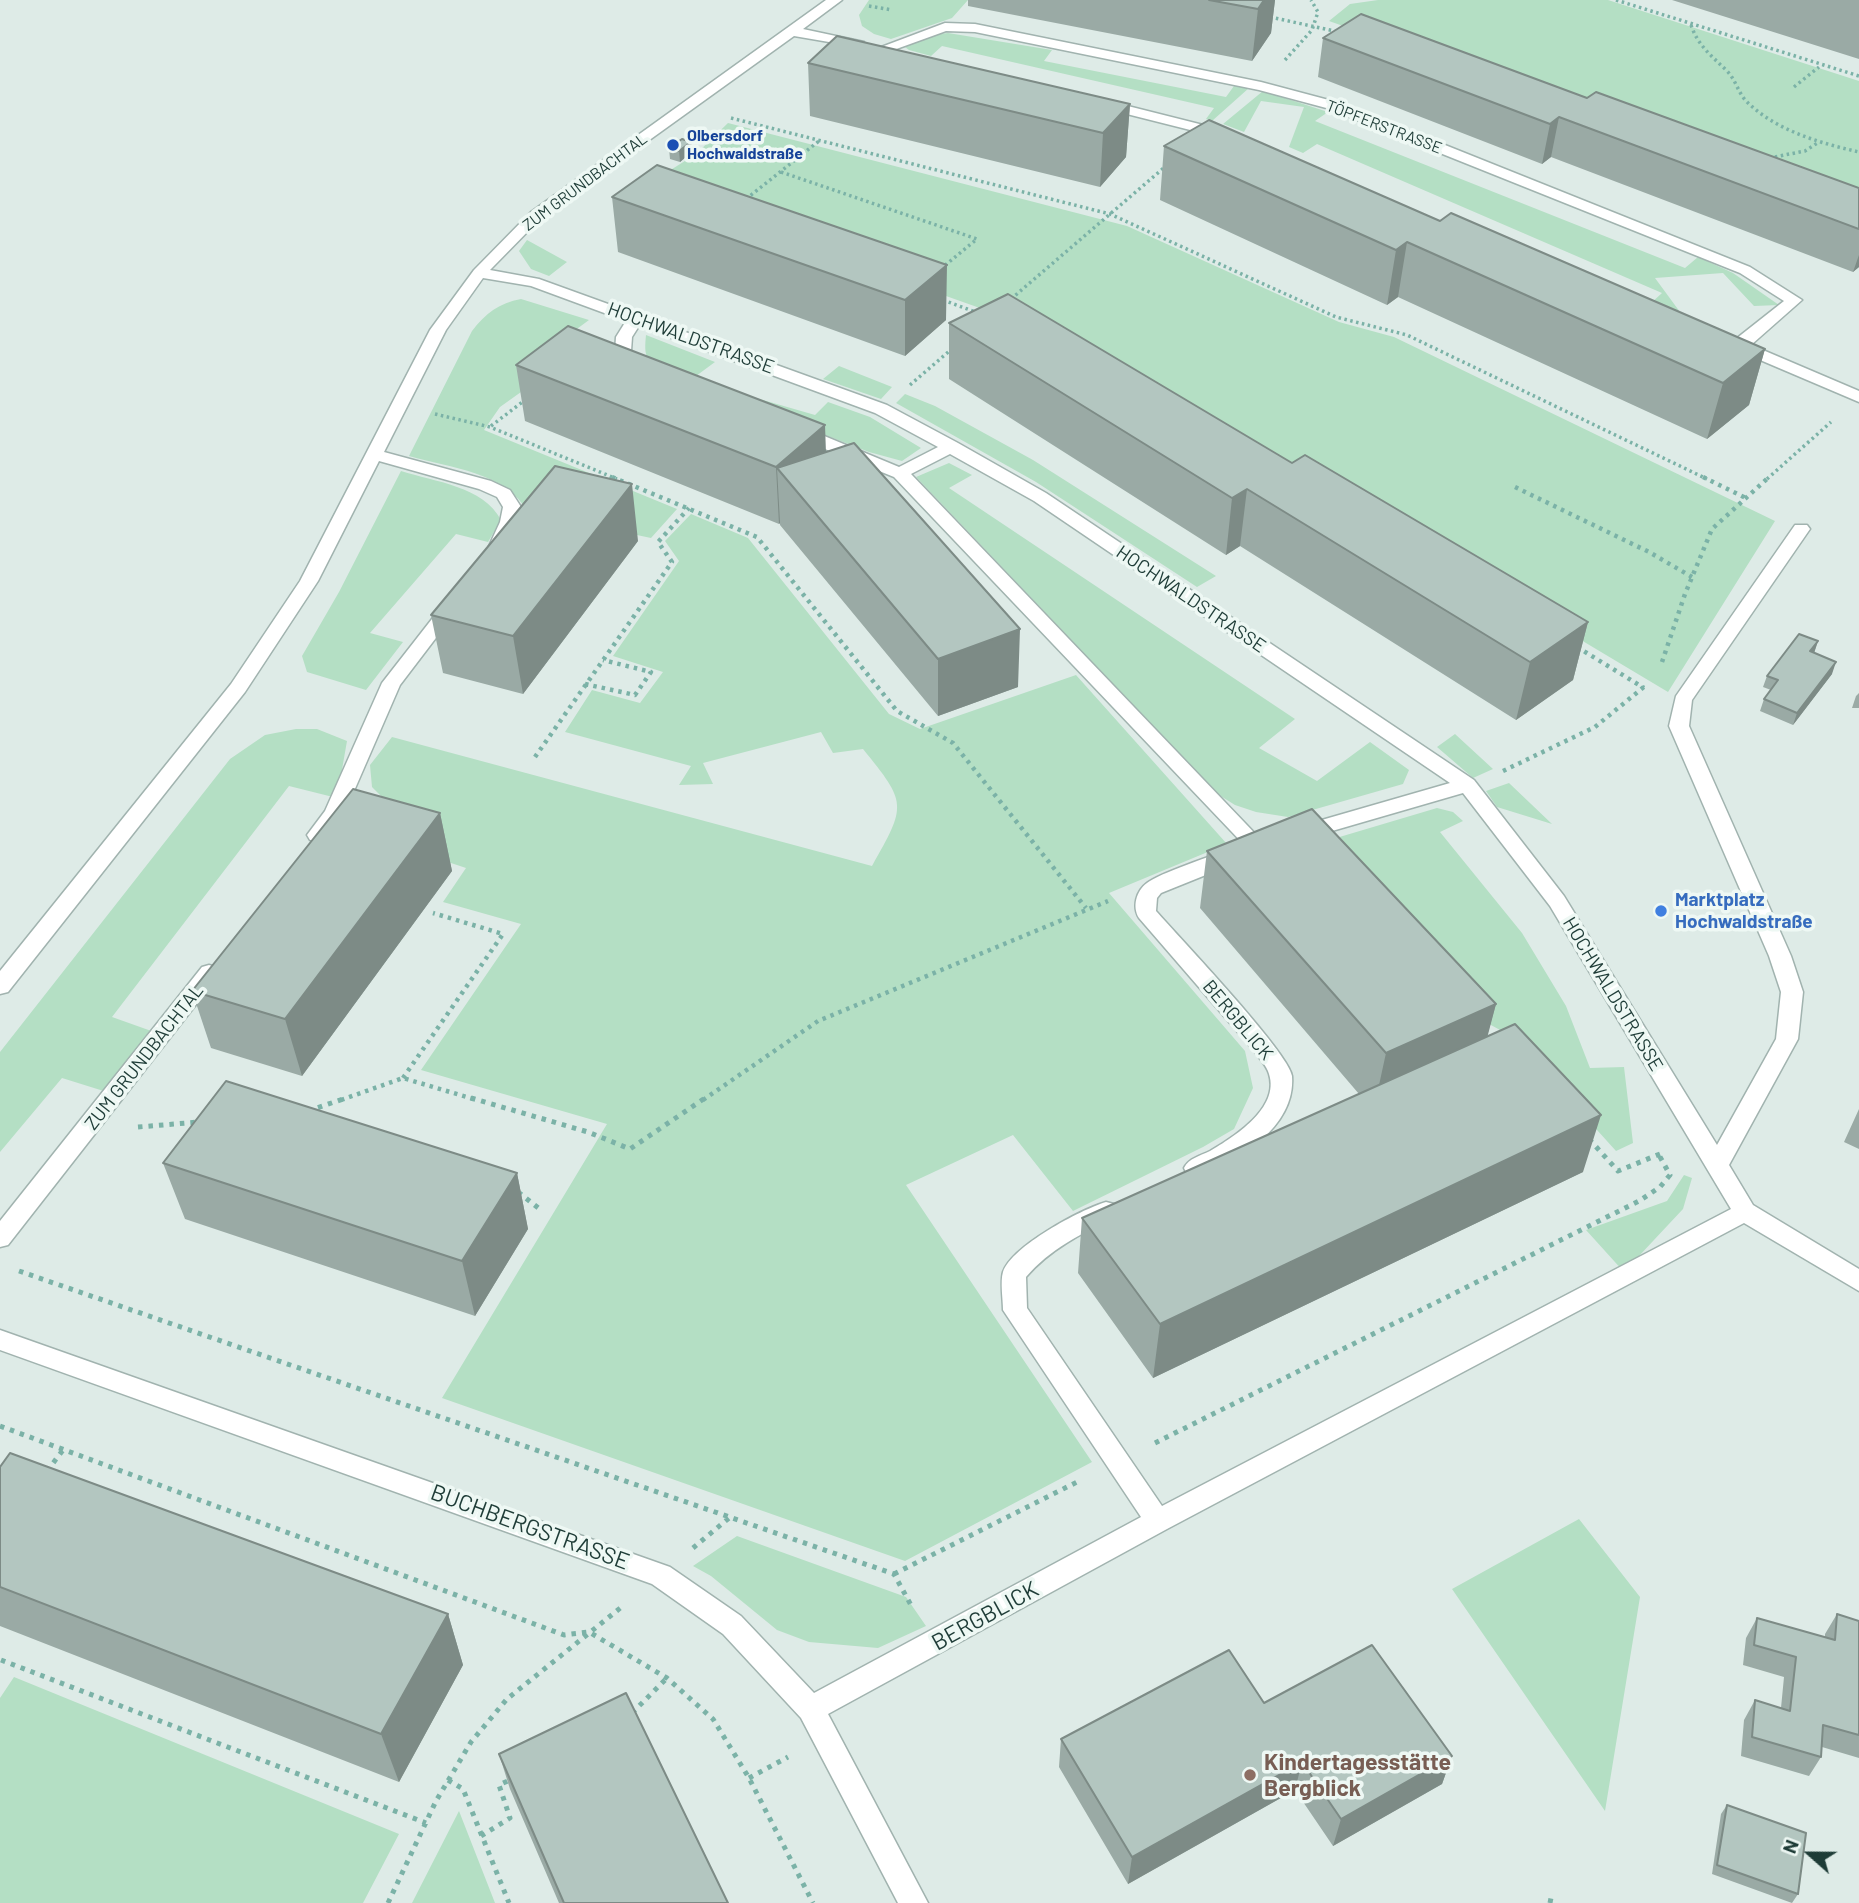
<!DOCTYPE html>
<meta charset="utf-8">
<style>
body{margin:0}
#map{position:relative;width:1859px;height:1903px;overflow:hidden;background:#deebe7;font-family:Barlow,sans-serif}
canvas{display:block}
.north{position:absolute;left:1775px;top:1819px;width:70px;height:70px;-webkit-text-stroke:5px #eef8f4;paint-order:stroke;rotate:291deg;font-size:19px;font-weight:700;line-height:28px;text-align:center;color:#1e3c37}
.north::after{content:'';display:block;margin:auto;width:24px;height:32px;background:#1e3c37;clip-path:polygon(50% 0,100% 100%,50% 72%,0 100%)}
</style>
<div id="map">
<canvas width="1859" height="1903"></canvas>
<div class="north">N</div>
</div>
<script>
const ctx = document.querySelector('canvas').getContext('2d');
ctx.lineJoin = 'round';
function fill(path, color) {
  ctx.fillStyle = color;
  ctx.fill(path, 'evenodd');
}
function stroke(path, color, width, dash) {
  ctx.strokeStyle = color;
  ctx.lineWidth = width;
  ctx.lineCap = dash ? 'butt' : 'round';
  ctx.setLineDash(dash || []);
  ctx.stroke(path);
}
function drawText(font, color, halo, rows, align = 'center') {
  ctx.font = font + ' Barlow,sans-serif';
  ctx.lineWidth = 7;
  ctx.setLineDash([]);
  ctx.textBaseline = 'middle';
  ctx.strokeStyle = halo;
  ctx.fillStyle = color;
  for (const [text, x, y, turn = 0] of rows) {
    ctx.save();
    ctx.translate(x, y);
    ctx.rotate((+turn || 0) * Math.PI / 180);
    ctx.textAlign = isNaN(turn) ? turn : align;
    if (halo) ctx.strokeText(text, 0, 0);
    ctx.fillText(text, 0, 0);
    ctx.restore();
  }
}
const green = new Path2D(`
 M869,0H968L952,18L891,39L874,34L862,26L859,15Z
 M1378,0H1608L1859,81V208L1329,21L1350,4Z
 M948,33L1052,50L1044,61L1226,97L1234,86L1249,88L1212,121L1206,119L1214,108L942,46L931,56L909,50L905,47L930,35Z
 M1263,91L1328,112L1315,121L1685,268L1698,257L1733,273L1779,305L1754,306L1723,273L1655,278L1680,312L1650,304L1662,293L1317,144L1303,153L1289,147L1304,107L1261,101L1244,132L1223,124Z
 M728,123L1127,226L1339,322L1394,337L1775,521L1668,692L1360,508L1022,323L642,188L696,154Z
 M527,240L567,262L549,276L531,269L519,251Z
 M521,299L589,320L566,337L563,362L500,407L484,430L677,509L651,538L528,512C505,472 451,468 409,456L472,331C486,313 499,303 521,299Z
 M646,335L715,362L696,376L742,394L815,415L828,402L870,417L921,448L902,461L869,452L663,372C645,361 644,355 646,335Z
 M839,366L892,387L881,399L823,379Z
 M905,394L935,406L1033,460L1216,576L1197,587L1036,482L896,403Z
 M949,463L972,475L949,488L1295,719L1259,748L1317,781L1370,742L1409,770L1403,784L1288,817L1256,812L1235,805L1219,795L916,477Z
 M401,471C435,482 483,486 501,520L488,542L456,534L370,633L403,642L366,690L307,672L302,656L339,592Z
 M691,514L748,538L889,714L920,729L1076,675L1227,844L1109,893L1245,1051L1253,1088L1234,1129L1203,1147L1073,1211L1013,1135L906,1185L1092,1462L905,1561L442,1398L607,1124L421,1070L521,924L443,902L466,868L400,846L386,801L372,787L370,765L392,737L872,866C907,805 907,803 863,749L833,753L821,732L703,763L713,784L679,785L691,766L565,732L592,690L640,703L663,672L613,656L679,561L665,541Z
 M296,729H317L347,741L337,798L289,786L112,1017L157,1033L110,1093L62,1078L0,1152V1052L230,759L265,735Z
 M1455,734L1493,769L1473,778L1437,747Z
 M1509,783L1552,824L1497,807L1486,791Z
 M1437,808L1453,812L1463,821L1440,832L1522,933L1566,1006L1590,1068L1624,1067L1633,1143L1616,1151L1513,1037L1478,1018L1316,844Z
 M1684,1175L1692,1178L1683,1209L1624,1272L1586,1230L1667,1201Z
 M1579,1519L1640,1597L1605,1811L1452,1589Z
 M737,1536L906,1597L926,1626L878,1648L809,1642L777,1630L711,1576L693,1566Z
 M14,1677L399,1834L363,1903H0V1698Z
 M459,1811L495,1903H412Z`);
const pathFar2 = new Path2D(`
 M1616,0L1859,76
 M869,6L892,10
 M1270,17L1339,32
 M1691,25C1698,46 1712,56 1727,71C1736,80 1738,93 1747,102C1777,131 1820,143 1859,152
 M1285,60L1312,30L1318,12L1311,0
 M1794,87L1819,67
 M731,118L1110,214L1336,317L1407,335L1707,479
 M1769,158L1805,151L1819,142
 M781,172L977,239L943,267
 M746,199L819,141
 M1011,299L1166,166
 M943,300L978,313
 M910,385L954,347
 M435,414L490,427L617,479
 M491,426L525,400
 M1767,479L1831,422`);
const pathFar1 = new Path2D(`
 M612,477L757,537L897,711L953,743L1086,908
 M1703,477L1746,498
 M1515,487L1649,552L1692,577
 M1577,647L1644,688
 M1662,662L1685,594L1712,529L1769,477
 M585,684L635,695L651,672L603,660
 M535,757L672,562L658,542L689,508
 M1503,771L1595,727L1645,686
 M403,1078L503,934L433,913
 M341,1100L403,1078L477,1100
 M703,1100L818,1021L1108,901`);
const path = new Path2D(`
 M471,1098L588,1132L630,1149L705,1098
 M308,1111L346,1098
 M138,1127L199,1122
 M1589,1139L1618,1171L1660,1154
 M518,1192L541,1210
 M19,1271L894,1574L912,1607
 M0,1426L564,1635L589,1632L667,1678L713,1719L749,1778L813,1903
 M1155,1443L1639,1201L1660,1187L1670,1175L1659,1155
 M47,1471L63,1450
 M693,1548L729,1518
 M894,1574L1081,1480
 M1,1660L426,1823
 M632,1713L667,1678
 M749,1778L788,1757
 M448,1780L463,1789L509,1903
 M481,1836L510,1818L499,1785L512,1779
 M388,1903L436,1801L471,1742L507,1699L624,1605
 M1550,1903L1552,1893`);
const minor = new Path2D(`
 M826,0H842L803,29L864,42V48L794,36L541,218L490,270L539,279L887,405L958,443L1046,493L1474,780L1564,896L1717,1145L1776,1039L1781,992L1769,956L1669,726L1676,696L1795,525H1807L1810,529L1692,700L1689,726L1791,956L1803,992L1798,1039L1729,1165L1753,1205L1859,1269V1291L1744,1223L1167,1529L828,1714L928,1903H898L801,1718L723,1634L652,1584L0,1350V1330L670,1567L741,1616L814,1693L1141,1517L1003,1310C1003,1299 1000,1282 1003,1272C1012,1246 1080,1210 1106,1202L1114,1204L1118,1211L1114,1218C1082,1233 1050,1249 1026,1277L1027,1308L1162,1506L1731,1209L1550,906L1463,793L1301,840L1294,838L1291,833L1294,828L1450,783L1034,501L950,454L911,474L1267,846L1264,851H1250L894,477L793,436L791,432L799,427L805,428L899,467L938,447L875,413L639,326L632,337L631,351L647,369L639,374L633,372L615,352L616,337L626,321L531,286L483,278L446,330L384,452L491,481L510,490L521,507L518,522L504,550H492L489,546L500,522L503,507L497,497L479,489L379,461L318,581L245,692L8,992L0,994V971L231,684L300,581L430,330L474,270L531,212Z
 M945,23L975,24L1261,82L1340,103L1750,267L1802,300L1751,345L1859,391V402L1732,348L1730,345L1732,342L1784,301L1740,273L1330,109L1259,90L975,32L946,31L888,52L883,53L876,49Z
 M1104,100L1231,132L1233,135L1226,139L1099,107L1097,104Z
 M452,599L461,605L400,685L344,814L324,840H310L307,835L325,811L382,683L446,601Z
 M1231,850L1238,852L1241,857L1238,862L1161,893L1157,898L1156,911C1178,936 1290,1054 1292,1076C1296,1127 1237,1163 1195,1177L1187,1174L1184,1168C1189,1158 1200,1156 1210,1151C1234,1137 1280,1108 1269,1074C1267,1066 1259,1058 1254,1051L1139,918C1132,907 1136,891 1147,883C1158,874 1215,854 1231,850Z
 M209,965L216,967L220,973L216,979L8,1245L0,1247V1221L202,967Z`);
const wall = new Path2D(`
 M968,0H1275L1271,33L1252,61L968,6Z
 M1672,0H1859V59Z
 M1323,38L1587,98L1859,188V267L1853,272L1551,157L1542,164L1318,77Z
 M808,63L1130,104L1126,157L1100,187L810,116Z
 M691,142L692,152L680,162L670,159L669,148Z
 M1164,146L1440,221L1765,349L1749,405L1707,439L1398,297L1387,305L1160,200Z
 M657,165L946,320L905,356L618,252L612,197Z
 M949,323L1292,463L1588,622L1573,680L1516,720L1240,546L1226,555L949,379Z
 M516,365L826,452L1018,687L938,716L780,525V523L779,524L525,421Z
 M638,541L523,694L443,673L431,615Z
 M1818,641L1814,653L1832,674L1793,725L1760,711L1764,699L1771,690L1763,687L1767,676Z
 M1859,693V708H1852L1856,696Z
 M440,813L452,871L302,1076L211,1048L192,991Z
 M1207,851L1496,1004L1487,1036L1583,1172L1153,1378L1078,1273L1082,1218L1359,1094L1200,908Z
 M1859,1109V1149L1844,1142Z
 M163,1163L517,1173L528,1229L475,1316L185,1219Z
 M0,1467L448,1614L463,1665L399,1782L0,1626Z
 M1837,1614L1859,1621V1758L1822,1747L1821,1757L1809,1776L1741,1756L1744,1720L1755,1700L1781,1708L1784,1677L1743,1665L1746,1638L1757,1618L1825,1637V1634Z
 M1264,1703L1452,1756L1442,1784L1333,1846L1295,1790L1128,1884L1059,1767L1061,1739Z
 M499,1754L728,1903H559L510,1789Z
 M1727,1805L1798,1894L1792,1903L1712,1874L1721,1814Z`);
const shadedWall = new Path2D(`
 M1264,0H1275L1271,33L1252,61L1258,9Z
 M1130,104L1126,157L1100,187L1103,133Z
 M1559,117L1551,157L1542,164L1550,124Z
 M691,142L692,152L680,162L679,151Z
 M1407,242L1398,297L1387,305L1396,250Z
 M1859,255V267L1853,272Z
 M947,265L946,320L905,356V300Z
 M1765,349L1749,405L1707,439L1723,383Z
 M825,425L827,482L777,468L780,523L779,524L776,467Z
 M632,484L638,541L523,694L513,636Z
 M1247,489L1240,546L1226,555L1232,498Z
 M1588,622L1573,680L1516,720L1530,662Z
 M1020,629L1018,687L938,716V659Z
 M1818,641L1814,653L1810,651Z
 M1836,662L1832,674L1793,725L1797,713Z
 M440,813L452,871L302,1076L285,1019Z
 M1496,1004L1481,1061L1376,1099L1386,1053Z
 M1601,1115L1583,1172L1153,1378L1160,1324Z
 M517,1173L528,1229L475,1316L462,1261Z
 M448,1614L463,1665L399,1782L381,1734Z
 M1452,1756L1442,1784L1333,1846L1341,1819Z
 M1302,1762L1295,1790L1128,1884L1132,1857Z`);
const building = new Path2D(`
 M1209,0H1264L1258,9Z
 M1361,14L1587,98L1596,92L1859,188V229L1559,117L1550,124L1323,38Z
 M837,36L1130,104L1103,133L808,63Z
 M1209,120L1440,221L1451,213L1765,349L1723,383L1407,242L1396,250L1164,146Z
 M682,139L691,142L679,151L669,148Z
 M657,165L947,265L905,300L612,197Z
 M1008,294L1292,463L1305,455L1588,622L1530,662L1247,489L1232,498L949,323Z
 M568,326L825,425L776,467L516,365Z
 M854,443L1020,629L938,659L777,468Z
 M555,466L632,484L513,636L431,615Z
 M1799,634L1818,641L1810,651L1836,662L1797,713L1764,699L1778,680L1767,676Z
 M353,789L440,813L285,1019L192,991Z
 M1312,809L1496,1004L1386,1053L1207,851Z
 M1515,1024L1601,1115L1160,1324L1082,1218Z
 M226,1081L517,1173L462,1261L163,1163Z
 M10,1453L448,1614L381,1734L0,1587V1467Z
 M1837,1614L1859,1621V1735L1823,1725L1821,1757L1752,1737L1755,1700L1790,1711L1796,1657L1754,1645L1757,1618L1835,1640Z
 M1372,1645L1452,1756L1341,1819L1302,1762L1132,1857L1061,1739L1229,1650L1264,1703Z
 M626,1693L728,1903H564L499,1754Z
 M1727,1805L1806,1833L1798,1894L1717,1865Z`);
const markers = [
 [673,145,7,"#1a4fb4"],
 [1661,911,7,"#3f7fe0"],
 [1250,1775,7,"#8d6e63"]
];
const farStreetnames = [
 ["TÖPFERSTRASSE",1384,127,21],
 ["ZUM GRUNDBACHTAL",585,182,-37]
];
const farTransitnames = [
 ["Olbersdorf",687,136],
 ["Hochwaldstraße",687,154]
];
const streetNames = [
 ["HOCHWALDSTRASSE",691,338,20],
 ["HOCHWALDSTRASSE",1191,599,34],
 ["HOCHWALDSTRASSE",1613,994,59],
 ["BERGBLICK",1238,1020,50],
 ["ZUM GRUNDBACHTAL",144,1057,-52]
];
const shopNames = [
 ["Marktplatz",1675,900],
 ["Hochwaldstraße",1675,922]
];
const nearStreetnames = [
 ["BUCHBERGSTRASSE",530,1527,20],
 ["BERGBLICK",985,1616,-29]
];
const nearEducationnames = [
 ["Kindertagesstätte",1264,1762],
 ["Bergblick",1264,1788]
];
fill(green, '#b4dfc4');
stroke(minor, '#a1b3af', 3);
stroke(pathFar2, '#7bb2a7', 3.5, [2.5, 3.5]);
stroke(pathFar1, '#7bb2a7', 4.5, [3.5, 5]);
stroke(path, '#7bb2a7', 5, [4.5, 6]);
fill(minor, '#fff');
fill(wall, '#9aaaa5');
fill(shadedWall, '#7d8b86');
fill(building, '#b3c6c0');
stroke(building, '#7d8b86', 2);
for (const [x, y, r, color] of markers) {
  const dot = new Path2D();
  dot.arc(x, y, r, 0, 2 * Math.PI);
  ctx.fillStyle = color;
  ctx.fill(dot);
  stroke(dot, '#eef8f4', 2.5);
}
drawText('16px', '#1e3c37', '#eef8f4', farStreetnames);
drawText('bold 16px', '#164399', '#eef8f4', farTransitnames, 'left');
drawText('19px', '#1e3c37', '#eef8f4', streetNames);
drawText('bold 19px', '#366cbe', '#eef8f4', shopNames, 'left');
drawText('23px', '#1e3c37', '#eef8f4', nearStreetnames);
drawText('bold 23px', '#785e54', '#eef8f4', nearEducationnames, 'left');
</script>
